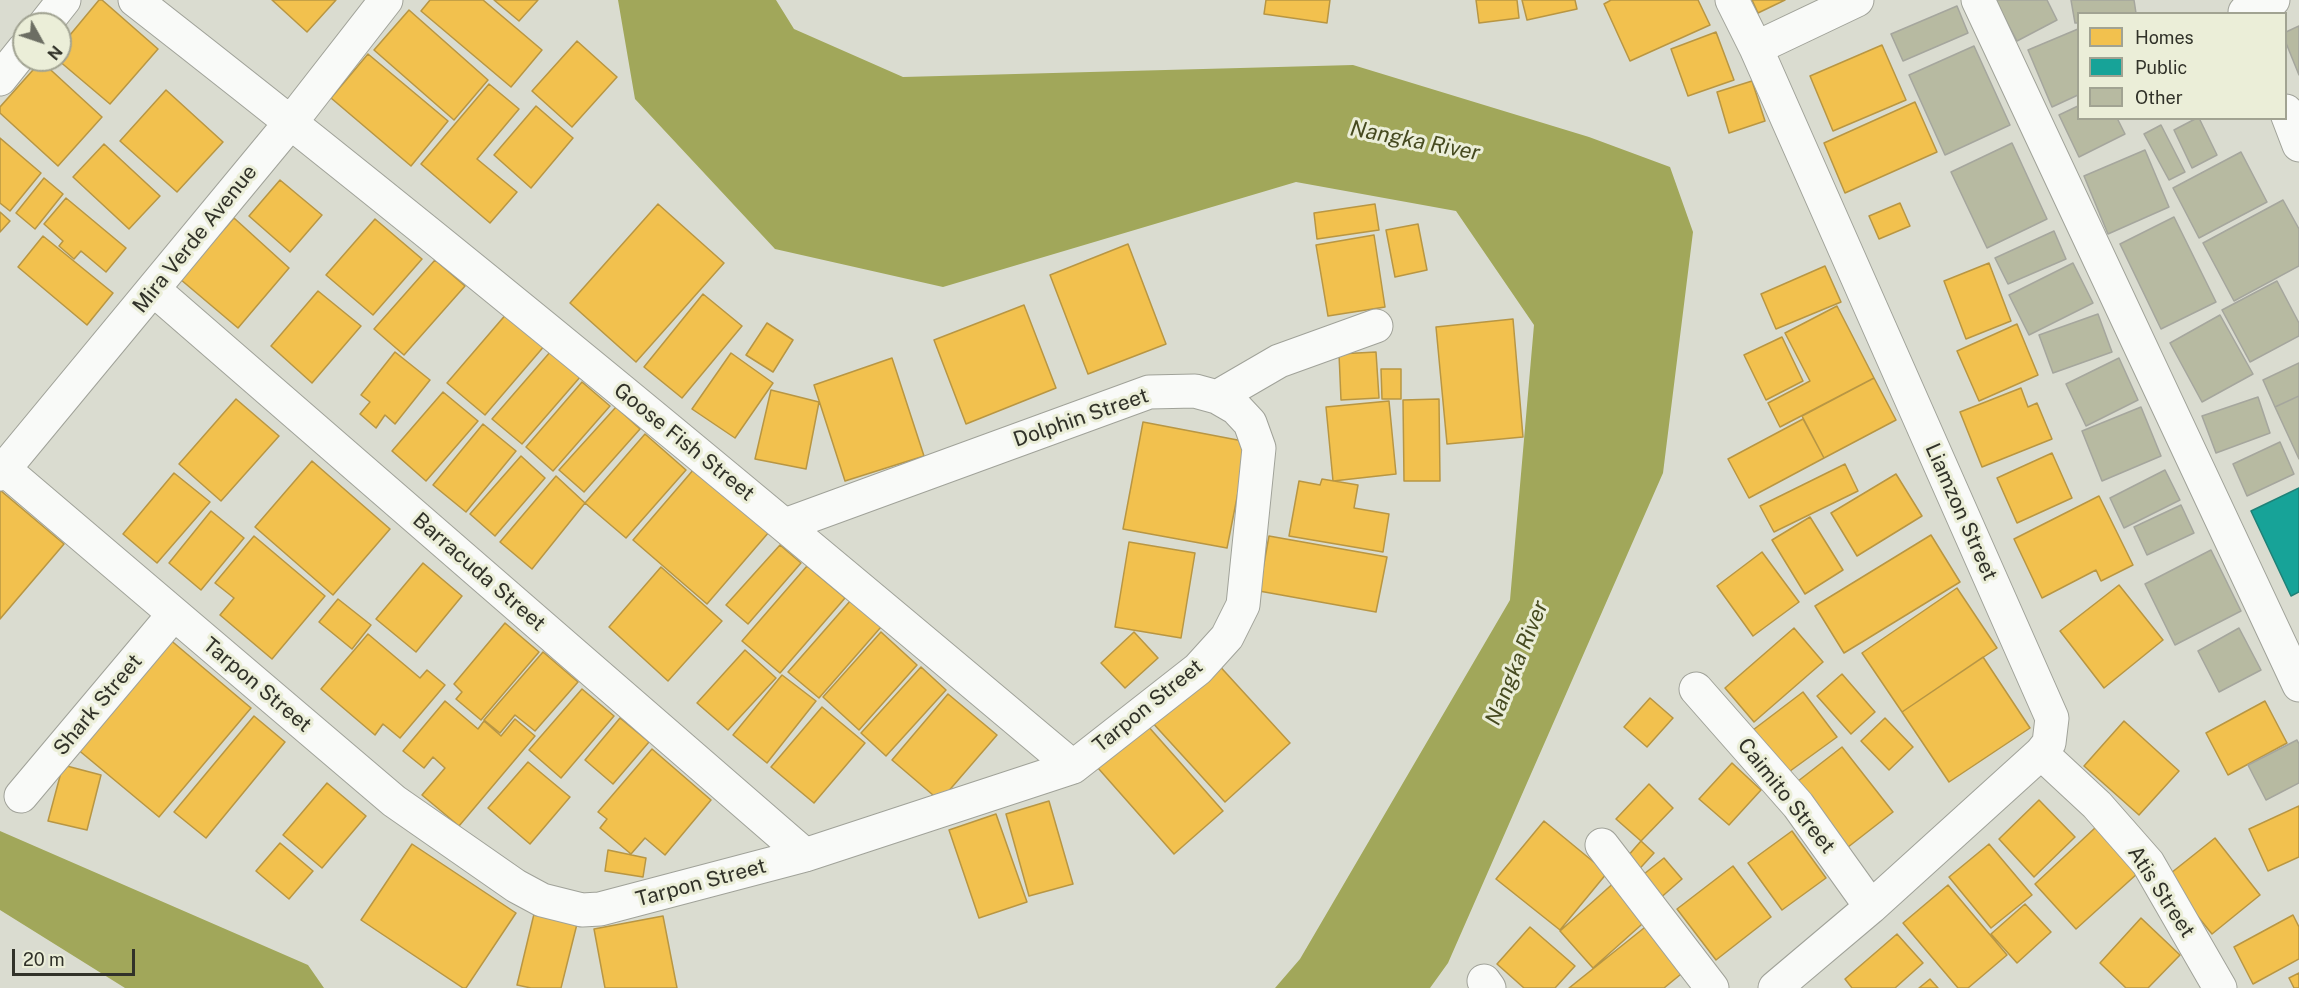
<!DOCTYPE html>
<style>
body{margin:0}
#map{position:relative;width:2299px;height:988px;overflow:hidden;background:#dadcd0;font-family:"Public Sans",sans-serif}
canvas{display:block}
.legend{position:absolute;left:2077px;top:12px;width:210px;height:108px;box-sizing:border-box;background:#ebeed8;border:2px solid #a1a392;margin:0;padding:8px 10px;list-style:none;font-size:18px;color:#313229}
.legend li{display:flex;align-items:center;gap:12px;height:30px}
.legend b{width:30px;border:2px solid #a1a392}
.north{position:absolute;left:12px;top:12px;width:60px;height:60px;box-sizing:border-box;background:#ebeed8;border:2px solid #a1a392;border-radius:50%;rotate:130deg;font-size:16px;font-weight:700;line-height:24px;text-align:center;color:#313229}
.north::after{content:'';display:block;margin:auto;width:21px;height:27px;background:#6c6e63;clip-path:polygon(50% 0,100% 100%,50% 72%,0 100%)}
.scale{position:absolute;left:12px;top:949px;width:123px;height:27px;box-sizing:border-box;border:3px solid #313229;border-top:0;padding-left:8px;font-size:18px;line-height:21px;white-space:nowrap;color:#313229;-webkit-text-stroke:4px #ebeed8;paint-order:stroke}
</style>
<div id="map">
<canvas width="2299" height="988"></canvas>
<ul class="legend">
<li><b style="height:16px;background:#f2c14e"></b>Homes</li>
<li><b style="height:16px;background:#17a398"></b>Public</li>
<li><b style="height:16px;background:#b7baa1"></b>Other</li>
</ul>
<div class="north">N</div>
<div class="scale">20 m</div>
</div>
<script>
const ctx = document.querySelector('canvas').getContext('2d');
ctx.lineJoin = 'round';
function fill(path, color) {
  ctx.fillStyle = color;
  ctx.fill(path, 'evenodd');
}
function stroke(path, color, width, dash) {
  ctx.strokeStyle = color;
  ctx.lineWidth = width;
  ctx.lineCap = dash ? 'butt' : 'round';
  ctx.setLineDash(dash || []);
  ctx.stroke(path);
}
function drawText(font, color, halo, rows, align = 'center') {
  ctx.font = font + ' "Public Sans",sans-serif';
  ctx.lineWidth = 6;
  ctx.setLineDash([]);
  ctx.textBaseline = 'middle';
  ctx.strokeStyle = halo;
  ctx.fillStyle = color;
  for (const [text, x, y, turn = 0] of rows) {
    ctx.save();
    ctx.translate(x, y);
    ctx.rotate((+turn || 0) * Math.PI / 180);
    ctx.textAlign = isNaN(turn) ? turn : align;
    if (halo) ctx.strokeText(text, 0, 0);
    ctx.fillText(text, 0, 0);
    ctx.restore();
  }
}
const water = new Path2D(`
 M618,0H776L794,29L903,77L1353,65L1589,137L1670,167L1693,232L1663,473L1448,963L1430,988H1275L1300,959L1510,600L1534,325L1456,211L1296,182L943,287L775,249L635,99Z
 M0,831L308,965L324,988H125L0,910Z`);
const homes = new Path2D(`
 M99,0H102L158,49L110,104L58,60H60V47Z
 M272,0H336L307,32Z
 M430,0H483L542,50L511,87L421,11Z
 M494,0H538L519,21Z
 M1266,0H1330L1327,23L1264,14Z
 M1476,0H1517L1519,18L1479,23Z
 M1522,0H1575L1577,9L1527,20Z
 M1611,0H1698L1710,25L1630,61L1604,4Z
 M1752,0H1785L1758,13Z
 M409,10L488,80L454,120L374,50Z
 M1716,32L1734,80L1688,96L1671,49Z
 M577,41L617,77L572,127L532,91Z
 M1882,45L1906,100L1833,131L1810,76Z
 M368,54L448,121L411,166L331,98Z
 M41,61L102,117L58,166L0,113V107Z
 M1752,81L1765,121L1729,133L1717,92Z
 M489,84L519,109L477,159L517,192L490,223L421,164Z
 M166,90L223,142L177,192L120,141Z
 M1915,102L1937,152L1845,193L1824,143Z
 M536,106L573,138L531,188L494,155Z
 M0,138L41,173L10,211L0,203Z
 M104,144L160,196L129,229L73,177Z
 M44,178L63,194L35,229L16,213Z
 M280,180L322,215L290,252L249,216Z
 M66,198L126,248L106,272L81,251L74,259L59,246L63,241L44,224Z
 M1900,203L1910,226L1879,239L1869,216Z
 M658,204L724,263L636,362L570,303Z
 M1375,204L1379,230L1317,239L1314,213Z
 M0,212L10,221L0,232Z
 M234,218L289,268L238,328L180,279Z
 M375,219L422,259L373,315L326,275Z
 M1418,224L1427,270L1395,277L1386,230Z
 M1374,235L1385,307L1328,316L1316,245Z
 M43,236L113,293L87,325L18,267Z
 M1128,244L1166,344L1088,374L1050,275Z
 M435,260L465,286L404,355L374,329Z
 M1989,263L2011,321L1966,339L1944,281Z
 M1825,266L1841,302L1776,329L1761,294Z
 M318,291L361,326L312,383L271,346Z
 M703,294L742,326L682,398L644,367Z
 M1024,305L1056,388L966,424L934,340Z
 M1837,306L1874,378L1780,427L1768,403L1810,381L1785,333Z
 M508,312L546,344L485,415L447,383Z
 M1513,319L1523,437L1447,444L1436,327Z
 M767,323L793,340L773,372L746,355Z
 M2017,324L2038,375L1979,401L1957,351Z
 M1782,337L1803,381L1766,400L1744,355Z
 M551,351L581,376L522,444L492,419Z
 M395,352L430,380L395,424L385,415L376,428L360,414L370,402L361,395Z
 M1376,352L1379,398L1341,400L1339,354Z
 M731,353L773,383L735,438L692,409Z
 M892,358L924,456L845,481L814,385Z
 M1381,369H1401V399H1382Z
 M1874,378L1896,420L1824,458L1802,416Z
 M582,382L610,406L553,471L526,447Z
 M2021,388L2028,407L2037,403L2052,439L1982,467L1960,412Z
 M771,390L819,402L806,469L755,459Z
 M443,392L478,421L426,481L392,451Z
 M236,399L279,436L221,501L179,464Z
 M1439,399L1440,481H1404L1403,400Z
 M1389,401L1396,474L1333,481L1326,407Z
 M616,407L640,429L584,492L559,470Z
 M1803,419L1824,458L1749,498L1728,459Z
 M1143,422L1248,442L1227,548L1123,529Z
 M483,424L516,451L466,512L433,485Z
 M645,434L686,470L626,538L585,503Z
 M2052,453L2072,498L2017,523L1997,478Z
 M521,456L545,478L495,536L470,514Z
 M312,461L390,529L333,595L255,527Z
 M1845,464L1858,491L1774,532L1760,506Z
 M694,469L769,532L707,604L633,540Z
 M174,473L210,502L157,563L123,534Z
 M1896,474L1922,516L1857,556L1831,513Z
 M556,476L585,503L532,569L500,542Z
 M1322,479L1358,485L1354,508L1389,514L1383,552L1289,536L1299,481L1320,485Z
 M0,490L64,544L0,619Z
 M2099,496L2133,565L2101,581L2096,570L2042,598L2014,539Z
 M211,511L244,538L201,590L169,563Z
 M1810,517L1843,570L1805,594L1772,540Z
 M1931,535L1960,582L1844,653L1815,606Z
 M254,536L325,596L272,659L220,615L234,598L215,583Z
 M1269,536L1387,557L1376,612L1259,591Z
 M1129,542L1195,553L1181,638L1115,627Z
 M780,545L801,563L748,624L726,605Z
 M1762,552L1799,602L1753,636L1717,586Z
 M423,563L462,596L416,652L376,619Z
 M807,566L845,598L780,673L742,641Z
 M661,567L722,621L668,681L609,627Z
 M2119,585L2163,640L2104,688L2060,631Z
 M1957,588L1997,648L1902,712L1862,653Z
 M338,599L371,625L352,649L319,622Z
 M851,600L881,627L819,698L788,672Z
 M505,623L539,652L481,720L456,699L462,692L454,684Z
 M1794,628L1823,662L1754,722L1725,688Z
 M881,632L917,665L859,730L823,697Z
 M1134,632L1158,658L1125,688L1101,663Z
 M368,634L420,678L427,670L445,685L400,738L383,724L375,735L321,689Z
 M168,638L251,708L159,817L76,748Z
 M745,650L776,678L728,730L697,703Z
 M543,652L578,682L535,731L515,715L500,733L484,720Z
 M1983,657L2030,728L1949,782L1902,712Z
 M1215,661L1290,743L1225,802L1150,720Z
 M921,667L946,690L886,756L861,733Z
 M1842,674L1875,712L1851,734L1817,696Z
 M782,675L816,701L767,763L733,735Z
 M582,689L614,716L561,778L529,750Z
 M1803,692L1837,737L1786,774L1753,730Z
 M948,694L997,735L940,801L892,760Z
 M1650,698L1673,718L1647,747L1624,727Z
 M445,701L478,729L484,721L501,736L515,719L535,736L459,826L422,795L445,768L433,757L424,768L403,751Z
 M2265,701L2287,743L2228,775L2206,733Z
 M822,707L865,743L814,803L771,767Z
 M254,716L285,742L206,838L174,812Z
 M620,718L649,742L613,784L585,760Z
 M1885,718L1913,747L1889,770L1861,741Z
 M2124,721L2179,771L2139,815L2084,766Z
 M1147,725L1223,811L1174,854L1098,768Z
 M1842,747L1893,812L1843,851L1793,785Z
 M652,749L711,800L665,855L645,838L631,854L600,828L607,819L598,812Z
 M528,762L570,797L530,844L488,808Z
 M1732,763L1761,790L1729,825L1699,799Z
 M63,765L101,775L87,830L48,821Z
 M327,783L366,816L322,868L283,835Z
 M1649,784L1673,808L1641,841L1616,819Z
 M2039,800L2075,837L2034,877L1999,839Z
 M1049,801L1073,884L1029,896L1006,814Z
 M2299,806V857L2268,871L2249,829Z
 M996,814L1027,902L979,918L949,830Z
 M1544,821L1607,873L1560,930L1496,879Z
 M2096,827L2138,873L2076,929L2035,884Z
 M1792,831L1826,878L1782,910L1748,863Z
 M2215,838L2260,895L2212,934L2166,877Z
 M1641,841L1654,853L1633,876L1620,865Z
 M280,843L313,871L289,899L256,871Z
 M412,844L516,913L466,988H463L361,920Z
 M1989,844L2032,895L1991,928L1949,877Z
 M608,850L646,858L643,877L605,871Z
 M1664,858L1682,879L1658,900L1639,878Z
 M1733,866L1771,917L1716,960L1677,909Z
 M1617,880L1650,917L1593,968L1560,931Z
 M1948,885L2007,955L1968,988H1958L1903,923Z
 M2025,904L2051,932L2017,963L1991,934Z
 M534,914L577,924L561,988H531L517,985Z
 M2293,915L2299,927V959L2253,984L2234,947Z
 M663,916L677,988H605L594,929Z
 M2141,918L2180,955L2148,988H2126L2100,963Z
 M1649,924L1686,970L1664,988H1569Z
 M1530,927L1575,966L1555,988H1524L1497,964Z
 M1897,934L1923,963L1895,988H1852L1845,979Z
 M2299,973V988H2294L2289,978Z
 M1930,979L1938,988H1919Z`);
const public = new Path2D(`
 M2299,488V592L2291,596L2251,511Z`);
const building = new Path2D(`
 M1995,0H2047L2057,20L2017,41Z
 M2071,0H2134L2136,13L2078,14V23H2075Z
 M1957,6L1968,33L1903,61L1891,34Z
 M2299,26V75L2286,43V32Z
 M2078,29V95L2052,107L2028,50Z
 M1974,46L2010,125L1945,155L1909,75Z
 M2078,106V118H2117L2125,134L2079,157L2059,115Z
 M2197,118H2199L2217,155L2192,168L2174,130Z
 M2161,125L2185,172L2169,180L2144,134Z
 M2012,143L2047,219L1987,248L1951,172Z
 M2145,150L2169,207L2108,234L2084,176Z
 M2241,152L2267,202L2199,238L2173,188Z
 M2283,200L2299,229V266L2234,301L2203,243Z
 M2174,217L2216,302L2161,329L2120,244Z
 M2054,231L2066,259L2008,284L1995,258Z
 M2073,263L2093,303L2029,335L2009,295Z
 M2277,281L2299,323V336L2250,362L2222,310Z
 M2098,314L2112,352L2053,373L2039,335Z
 M2220,315L2253,374L2202,402L2170,343Z
 M2119,358L2138,400L2086,426L2066,384Z
 M2299,363V396L2275,407L2263,380Z
 M2299,396V459L2275,407Z
 M2258,397L2270,433L2216,453L2202,416Z
 M2141,407L2161,456L2102,481L2082,431Z
 M2280,442L2294,474L2247,496L2233,464Z
 M2165,470L2180,500L2124,528L2110,498Z
 M2181,505L2194,533L2147,555L2134,527Z
 M2211,550L2241,611L2175,645L2145,584Z
 M2239,628L2261,670L2219,692L2198,651Z
 M2297,740L2299,744V783L2266,800L2248,765Z`);
const minor = new Path2D(`
 M135,0C453,248 764,507 1073,767
 M1732,0L1756,48L2052,718L2049,743L2041,753L1871,907L1775,988
 M2245,12L2273,0
 M45,24L64,0
 M1756,48L1857,0
 M0,79L24,49
 M2286,111L2299,145
 M153,289L805,855
 M1217,397L1279,361L1376,326
 M4,469L394,801L516,886L542,900L582,910L600,909L805,855L1073,767L1198,669L1227,637L1243,605L1259,448L1250,423L1236,408L1217,397L1195,391L1149,392L785,525
 M0,474L291,122L386,0
 M1696,689L1798,805L1871,907
 M2041,753L2097,805L2148,863L2220,988
 M21,796L174,614
 M1602,845L1712,988
 M1484,981L1489,988`);
const tertiary = new Path2D(`
 M1978,0L2299,685`);
const streetNames = [
 ["Mira Verde Avenue",195,239,-51],
 ["Dolphin Street",1081,418,-19],
 ["Goose Fish Street",684,442,39],
 ["Liamzon Street",1961,512,66],
 ["Barracuda Street",479,572,41],
 ["Tarpon Street",257,685,40],
 ["Shark Street",98,705,-50],
 ["Tarpon Street",1148,706,-39],
 ["Caimito Street",1786,796,51],
 ["Tarpon Street",701,883,-15],
 ["Atis Street",2161,892,57]
];
const waterNames = [
 ["Nangka River",1415,141,11],
 ["Nangka River",1517,663,-68]
];
fill(water, '#a1a75a');
fill(homes, '#f2c14e');
stroke(homes, '#b89643', 1.5);
fill(public, '#17a398');
stroke(public, '#1f8177', 1.5);
fill(building, '#b7baa1');
stroke(building, '#a5a69d', 1.5);
stroke(minor, '#a0a299', 35);
stroke(tertiary, '#a0a299', 35);
stroke(minor, '#f9faf8', 33);
stroke(tertiary, '#f9faf8', 33);
drawText('21px', '#313229', '#ebeed8', streetNames);
drawText('italic 22px', '#464a20', '#ebeed8', waterNames);
</script>
